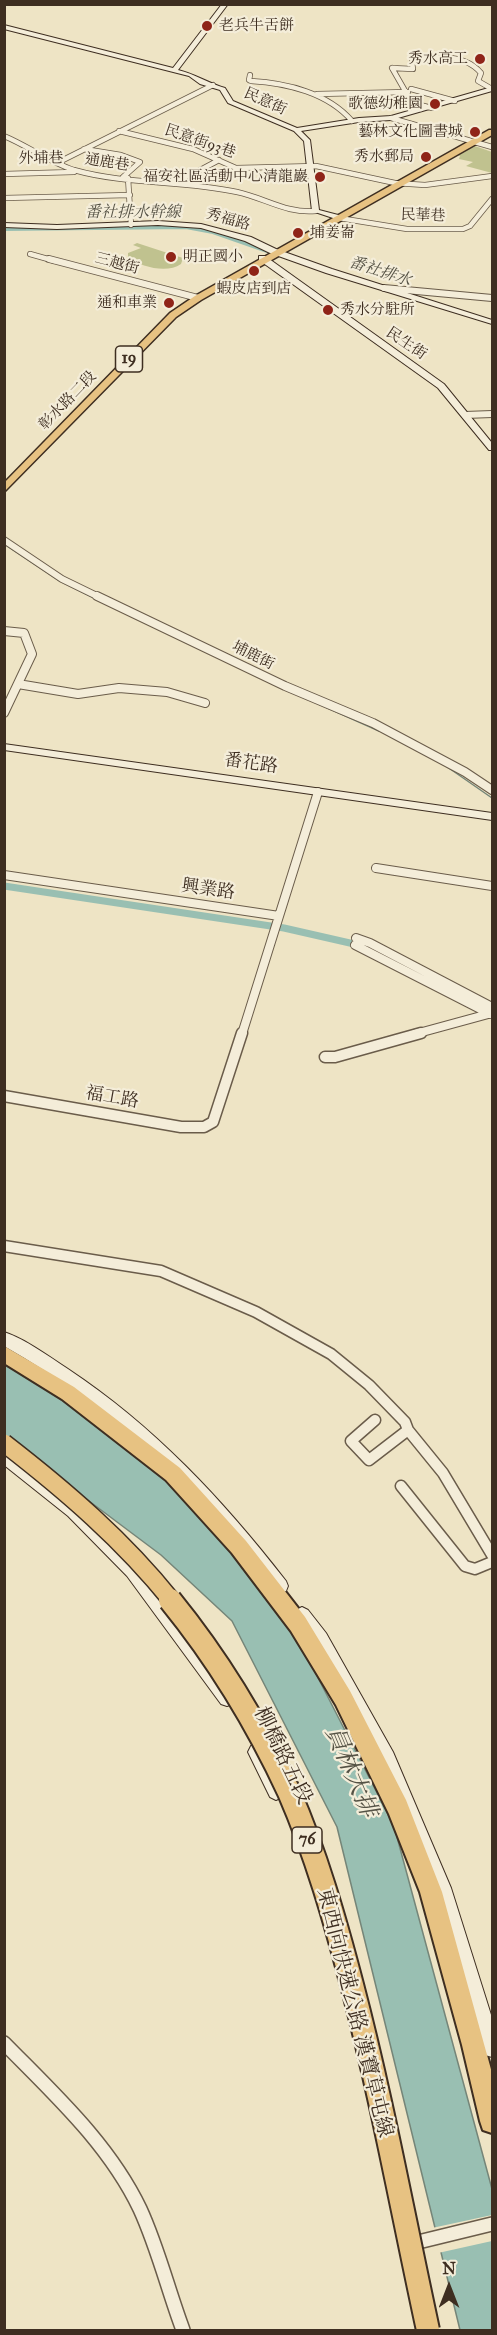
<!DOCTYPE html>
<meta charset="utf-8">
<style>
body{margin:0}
#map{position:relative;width:497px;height:2335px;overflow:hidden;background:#eee4c5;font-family:"IM FELL Great Primer",serif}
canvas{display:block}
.frame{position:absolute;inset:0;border:6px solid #3e2e21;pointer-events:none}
.north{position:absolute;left:419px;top:2257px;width:60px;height:60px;-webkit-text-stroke:4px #f4edd9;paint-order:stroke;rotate:0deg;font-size:16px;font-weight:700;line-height:24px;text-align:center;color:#3e2e21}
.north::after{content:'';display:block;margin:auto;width:21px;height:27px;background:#3e2e21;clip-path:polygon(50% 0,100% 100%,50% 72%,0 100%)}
</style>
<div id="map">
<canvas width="497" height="2335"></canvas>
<div class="frame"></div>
<div class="north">N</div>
</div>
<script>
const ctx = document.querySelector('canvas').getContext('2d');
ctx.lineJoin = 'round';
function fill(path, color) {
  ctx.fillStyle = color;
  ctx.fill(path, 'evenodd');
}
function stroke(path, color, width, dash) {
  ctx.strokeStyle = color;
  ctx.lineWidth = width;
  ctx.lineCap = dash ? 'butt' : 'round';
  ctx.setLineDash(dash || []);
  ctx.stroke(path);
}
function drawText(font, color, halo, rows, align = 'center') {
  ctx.font = font + ' "IM FELL Great Primer","Noto Serif TC",serif';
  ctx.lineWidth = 4.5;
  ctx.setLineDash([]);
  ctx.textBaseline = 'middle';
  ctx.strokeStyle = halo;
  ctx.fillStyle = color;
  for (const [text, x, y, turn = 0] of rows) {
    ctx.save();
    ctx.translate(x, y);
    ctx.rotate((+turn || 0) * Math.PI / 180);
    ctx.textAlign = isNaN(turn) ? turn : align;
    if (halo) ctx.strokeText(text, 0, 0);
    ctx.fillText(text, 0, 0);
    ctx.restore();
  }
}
const green = new Path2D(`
 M472,145L492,152V173L466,166L473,162L459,159L460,156L454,154Z
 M137,243L192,261L189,263L182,261L181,264C167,274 141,267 128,257V253L141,248L133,245Z`);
const water = new Path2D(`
 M5,1364L63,1399L185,1493L293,1629L394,1826L492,2189V2330H460L337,1827L232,1621L161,1555L5,1438Z`);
const pier = new Path2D(`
 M492,2215V2241L438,2253L432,2228Z`);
const stream = new Path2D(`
 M4,544L58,580L96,599
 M256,676L379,731
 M443,764L492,798`);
const canalFar1 = new Path2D(`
 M4,229L186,227L213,232L276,254`);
const canal = new Path2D(`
 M4,886L284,928L363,946`);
const streetFar4 = new Path2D(`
 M392,68L413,69L412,62C435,56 464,53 481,73L478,81L492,89
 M392,68L412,103L432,108
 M250,75L249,80L251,81C287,83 328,93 352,121
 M411,89L455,101
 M317,94L408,92
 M391,118L492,147
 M119,131L193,149L236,168L316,166L395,183L425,185L492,176
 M4,136C28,146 49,162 74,170C127,185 183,180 237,192C265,198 287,214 316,211
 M84,149L121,155L140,162L123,177
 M59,162L213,85
 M4,174L74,172
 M128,178L131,225
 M167,183L179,177L189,176L219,160
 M4,198L130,195
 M339,218L407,229H463L470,226L492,199
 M30,254L55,261`);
const streetFar3 = new Path2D(`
 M49,259L198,298
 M384,288L492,298
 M465,415L492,414
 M4,540L62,579L101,598`);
const streetFar2 = new Path2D(`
 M97,596L285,686L373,723L465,772L492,790
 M4,631L24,633L32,654L4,713
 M18,684L78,694L119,688L167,692L205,703
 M376,868L492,886
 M4,875L279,916
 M356,938L370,943L492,1007
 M355,945L490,1014
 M242,1034L318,792
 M415,1034L492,1013`);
const streetFar1 = new Path2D(`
 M325,1057H335L421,1033
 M4,1096L181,1127H204L213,1122L242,1033
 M4,1246L161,1271L256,1312L331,1354L369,1385L405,1422L408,1430L443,1473L492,1555
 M375,1420L351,1441L369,1460L408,1430
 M401,1486L465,1566L475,1569L492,1562`);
const street = new Path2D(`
 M4,2043C54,2094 109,2144 140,2209C158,2248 168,2290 183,2330
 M410,2244L492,2224`);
const secondary = new Path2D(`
 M222,4H228L178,70C195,74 208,83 225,88L233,101L297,128L359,118L391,116L492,87V91L391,120L359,122L301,131L310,140L319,210L342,216V220H339L312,211L304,141L294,131L228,103L220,90L200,84L189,76L4,29V25L173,68Z
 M158,221L201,224L251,237L276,249L332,269L492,320V324L326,273L270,253L245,241L201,228L158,225L57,229L4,227V223L57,225Z
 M259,256H265L444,384L492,443V450H489L438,388L259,260Z
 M4,744L492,813V820L4,750Z
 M4,1332C27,1340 48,1356 68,1369C154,1426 223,1500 286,1581L288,1586L286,1591L280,1594L274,1591C197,1491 115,1409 4,1346Z
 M4,1449L80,1506L139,1566L233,1692L236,1698L233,1704L227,1706L221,1704L127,1576L68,1516L4,1465Z
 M302,1607L308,1610L326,1633L393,1752L451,1888L492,2018V2057L485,2055L482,2048L436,1894L381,1764L314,1645L294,1615L296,1610Z
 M257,1743L263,1746L285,1791L282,1797L276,1800L270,1797L248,1752L251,1746Z`);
const primary = new Path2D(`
 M489,130H492V135L201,300L176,317L4,492V483L170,313L195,296Z`);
const highway = new Path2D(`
 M4,1346L74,1387L180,1468L246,1541L305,1617L350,1691L406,1800L442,1892L492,2073V2133L483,2130L480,2121L462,2045L420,1892L389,1814L336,1705L291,1631L232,1553L166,1480L62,1399L4,1363Z`);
const highwayBridgeFar1 = new Path2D(`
 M4,1443C66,1491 123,1540 172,1601`);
const highwayBridge = new Path2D(`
 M170,1600C218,1659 257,1723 289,1792C316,1854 335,1920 352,1985C382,2099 403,2215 428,2330`);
const markers = [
 [207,26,6,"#8f2418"],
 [480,59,6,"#8f2418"],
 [435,104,6,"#8f2418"],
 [475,132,6,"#8f2418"],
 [426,157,6,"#8f2418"],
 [320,177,6,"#8f2418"],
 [298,233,6,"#8f2418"],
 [171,257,6,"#8f2418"],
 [254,271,6,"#8f2418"],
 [169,303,6,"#8f2418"],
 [328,310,6,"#8f2418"]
];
const farPoinames = [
 ["老兵牛舌餅",219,26,"left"],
 ["秀水高工",468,59],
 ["歌德幼稚園",423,104],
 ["藝林文化圖書城",463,132],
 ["秀水郵局",414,157],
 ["福安社區活動中心清龍巖",308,177],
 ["埔姜崙",310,233,"left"],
 ["明正國小",183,257,"left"],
 ["蝦皮店到店",254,289,"center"],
 ["通和車業",157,303],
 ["秀水分駐所",340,310,"left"]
];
const farStreetnames = [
 ["民意街",265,102,24],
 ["民意街93巷",200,142,19],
 ["外埔巷",41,159,-1],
 ["通鹿巷",107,163,9],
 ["民華巷",423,216,2],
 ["秀福路",228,220,16],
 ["三越街",117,264,15],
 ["民生街",406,344,34],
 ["彰水路二段",68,401,-46],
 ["埔鹿街",253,656,26]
];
const farWaternames = [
 ["番社排水幹線",133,213],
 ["番社排水",380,272,18]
];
const shields = [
 [129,359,27],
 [307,1840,30]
];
const shieldNames = [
 ["19",129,359],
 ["76",307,1840]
];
const streetNames = [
 ["番花路",251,764,8],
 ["興業路",208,890,8],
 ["福工路",112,1098,10]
];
const nearStreetnames = [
 ["柳橋路五段",282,1756,64],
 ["東西向快速公路 漢寶草屯線",354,2013,76]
];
const nearWaternames = [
 ["員林大排",350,1772,67]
];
fill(green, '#c0c28f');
fill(water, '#99bfb2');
stroke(water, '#758578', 1.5);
fill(pier, '#eee4c5');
stroke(stream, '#758578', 1.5);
stroke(canalFar1, '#99bfb2', 4);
stroke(canal, '#99bfb2', 7);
stroke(streetFar4, '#6a5c4a', 6);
stroke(streetFar3, '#6a5c4a', 8);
stroke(streetFar2, '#6a5c4a', 10);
stroke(streetFar1, '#6a5c4a', 13);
stroke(street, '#6a5c4a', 16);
stroke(secondary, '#3e2e21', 2);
stroke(primary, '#3e2e21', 3);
stroke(highway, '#3e2e21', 4);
stroke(streetFar4, '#f4edd9', 4.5);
stroke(streetFar3, '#f4edd9', 6);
stroke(streetFar2, '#f4edd9', 8);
stroke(streetFar1, '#f4edd9', 10);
stroke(street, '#f4edd9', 13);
fill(secondary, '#f4edd9');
fill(primary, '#e7c282');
fill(highway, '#e7c282');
stroke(highwayBridgeFar1, '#3e2e21', 20, []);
stroke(highwayBridge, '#3e2e21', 26, []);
stroke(highwayBridgeFar1, '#e7c282', 17);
stroke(highwayBridge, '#e7c282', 22);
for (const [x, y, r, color] of markers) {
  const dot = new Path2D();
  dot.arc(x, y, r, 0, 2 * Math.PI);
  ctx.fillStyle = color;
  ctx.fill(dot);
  stroke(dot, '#f4edd9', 2);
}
drawText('15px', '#3e2e21', '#f4edd9', farPoinames, 'right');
drawText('15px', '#3e2e21', '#f4edd9', farStreetnames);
drawText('italic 16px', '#555245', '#f4edd9', farWaternames);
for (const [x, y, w] of shields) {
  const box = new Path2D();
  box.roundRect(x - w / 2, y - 13, w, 26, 4.5);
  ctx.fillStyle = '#f4edd9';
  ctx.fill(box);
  stroke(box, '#3e2e21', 1.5);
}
drawText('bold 16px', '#3e2e21', null, shieldNames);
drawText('18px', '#3e2e21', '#f4edd9', streetNames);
drawText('21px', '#3e2e21', '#f4edd9', nearStreetnames);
drawText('italic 24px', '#555245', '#f4edd9', nearWaternames);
</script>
